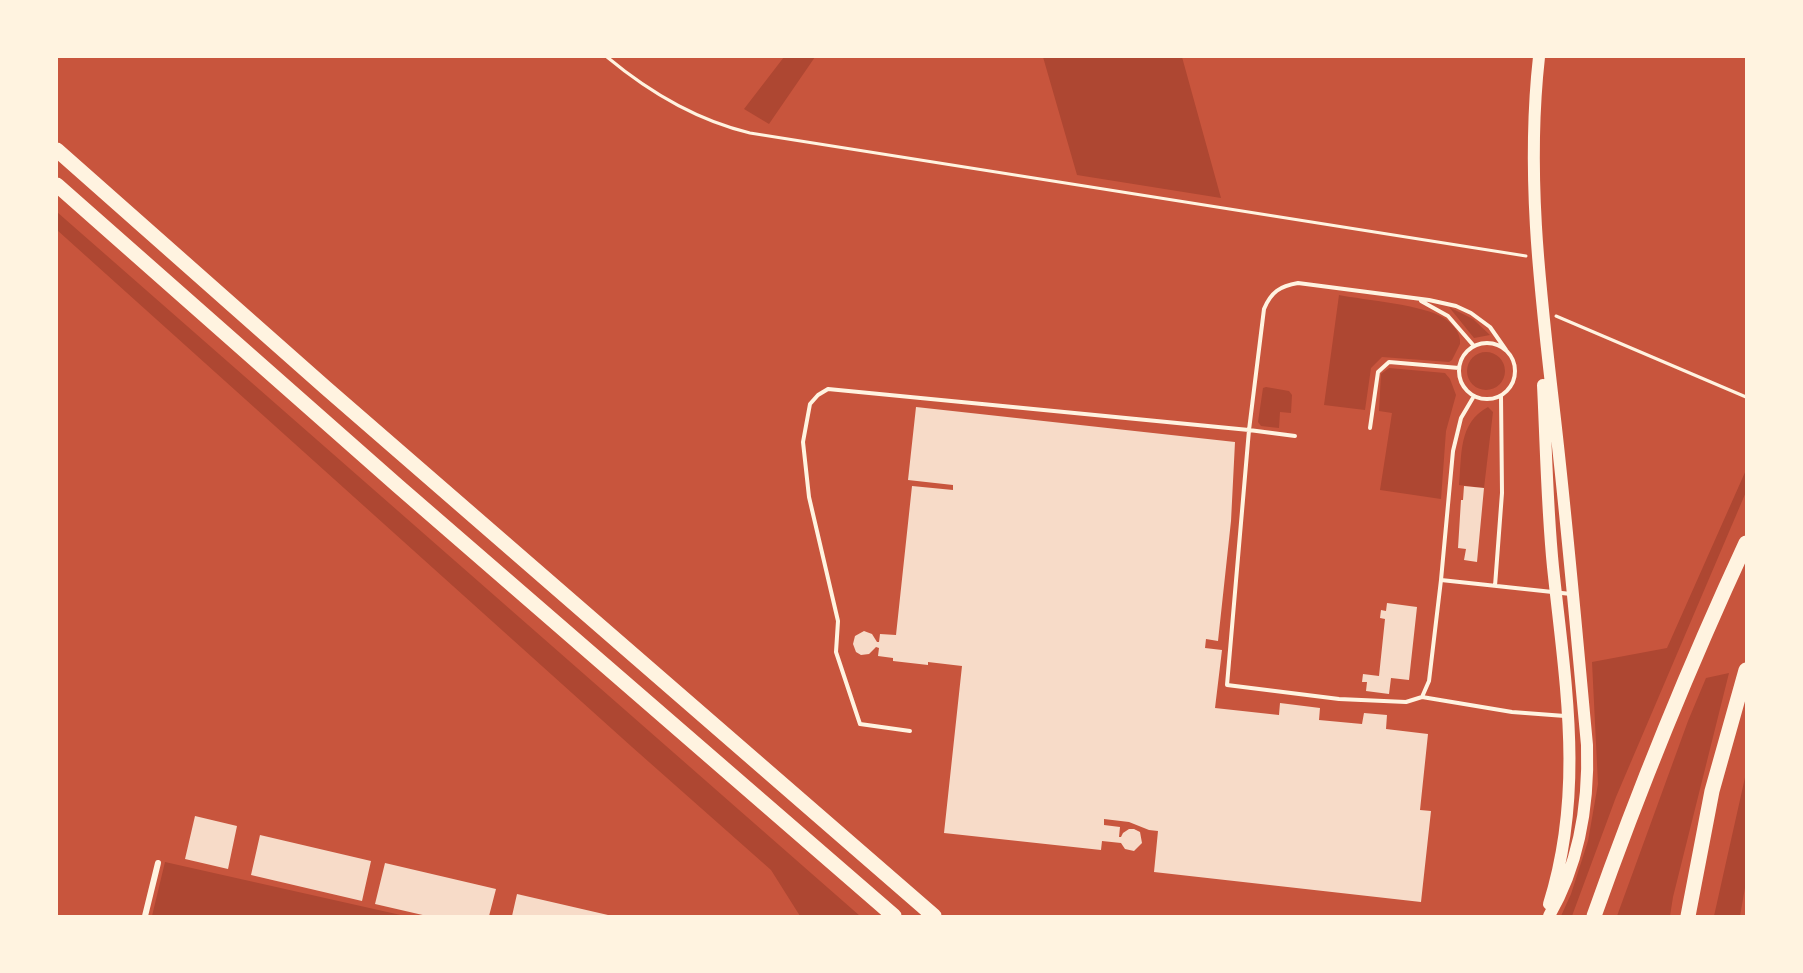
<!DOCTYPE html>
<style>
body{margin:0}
#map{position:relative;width:1803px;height:973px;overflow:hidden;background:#c8553d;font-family:"Archivo Narrow",sans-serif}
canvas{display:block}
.frame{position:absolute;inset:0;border:58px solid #fff3e0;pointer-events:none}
</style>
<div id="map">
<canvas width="1803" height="973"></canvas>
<div class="frame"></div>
</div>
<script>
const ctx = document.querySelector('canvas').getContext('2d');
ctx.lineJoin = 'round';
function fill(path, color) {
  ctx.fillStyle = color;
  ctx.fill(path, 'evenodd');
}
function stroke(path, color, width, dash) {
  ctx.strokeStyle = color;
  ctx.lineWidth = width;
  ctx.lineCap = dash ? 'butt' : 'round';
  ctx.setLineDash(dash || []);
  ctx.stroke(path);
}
const green = new Path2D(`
 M784,57H815L769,124L744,109Z
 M1043,57H1182L1221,198L1077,175Z
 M57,212L860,916H800L771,870L632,747L57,230Z
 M1339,295C1364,300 1425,305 1444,318C1453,324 1461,333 1460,344L1452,360L1449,362L1382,357L1371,368L1365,410L1324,405Z
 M1449,307L1473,319L1490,335L1474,338Z
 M1467 371a19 19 0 1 1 38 0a19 19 0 1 1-38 0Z
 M1389,368L1445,373L1450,379L1456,395L1446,431L1441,499L1380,490L1392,413L1379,411L1381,374Z
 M1266,387L1289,391L1292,395L1291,413L1280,412L1279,428L1261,426L1258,422L1263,388Z
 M1488,407L1493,412L1484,488L1459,485C1462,455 1458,423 1488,407Z
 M1746,470V492L1616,797L1572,916H1561L1571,894L1588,841L1598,784L1592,662L1667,648Z
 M1729,673L1673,897L1670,916H1617L1688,721L1706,678Z
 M1746,773V882L1740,916H1714Z
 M165,862L405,916H152Z`);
const building = new Path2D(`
 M916,407L1235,442L1231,521L1218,641L1206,639L1205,648L1222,650L1215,708L1279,715L1280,703L1320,708L1319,720L1362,724L1364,713L1387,715L1386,729L1428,734L1420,810L1431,811L1421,902L1154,872L1158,831L1149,830L1129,822L1104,819V825L1120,827L1119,837H1121L1123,833L1129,829H1134L1140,832L1142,843L1134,851L1125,849L1121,843L1102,841L1101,850L944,833L962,666L928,662V665L893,661V658L878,656L879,648L876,647L869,654L861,655L856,652L853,644L855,636L864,631L872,634L877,642H879L880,634L896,635L912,486L953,490V485L908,480Z
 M1464,486L1484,488L1477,562L1464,560L1466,549L1458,548L1461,500H1463Z
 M1387,603L1417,607L1409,680L1391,678L1389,694L1366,691L1367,682H1362L1363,674L1379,676L1385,619L1380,618L1381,610L1386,611Z
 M195,816L237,826L228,869L185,859Z
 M260,835L371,861L362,901L251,875Z
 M385,863L496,889L489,916H427L375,904Z
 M517,894L608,915V916H512Z`);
const path = new Path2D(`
 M607,57C649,92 696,120 750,133L1526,256
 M1556,316L1746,397`);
const service = new Path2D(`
 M1421,301L1448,316L1474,346
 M1459 371a28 28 0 1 1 56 0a28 28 0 1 1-56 0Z
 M1370,428L1378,372L1389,362L1459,368
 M1295,436L1249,430L1227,685L1339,699L1406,702L1422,697L1429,681L1441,580L1453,451L1461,418L1474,396
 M1441,580L1571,594
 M1495,586L1502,493L1501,396
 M1422,697L1512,712L1565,716
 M910,731L860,724L836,652L838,621L809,497L803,442L810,404L818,395L828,389L1249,430L1264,309C1271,292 1280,286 1298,283L1429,300L1456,306L1471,313L1490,327L1506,350`);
const minor = new Path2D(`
 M145,916L158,863`);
const secondary = new Path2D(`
 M1539,57C1525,182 1542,304 1556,428C1568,534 1577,639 1587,745C1589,805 1579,864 1549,916
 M1543,385C1546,446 1547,507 1553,567C1565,682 1585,790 1549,904`);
const motorway = new Path2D(`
 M57,150L326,388L934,916
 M57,185L398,486L894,916
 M1594,916C1639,789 1690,664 1746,543
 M1688,916L1712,791L1746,670`);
fill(green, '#ae4732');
fill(building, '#f7dbc8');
stroke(path, '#fff3e0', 3);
stroke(service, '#fff3e0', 4);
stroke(minor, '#fff3e0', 6);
stroke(secondary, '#fff3e0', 12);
stroke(motorway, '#fff3e0', 15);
</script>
